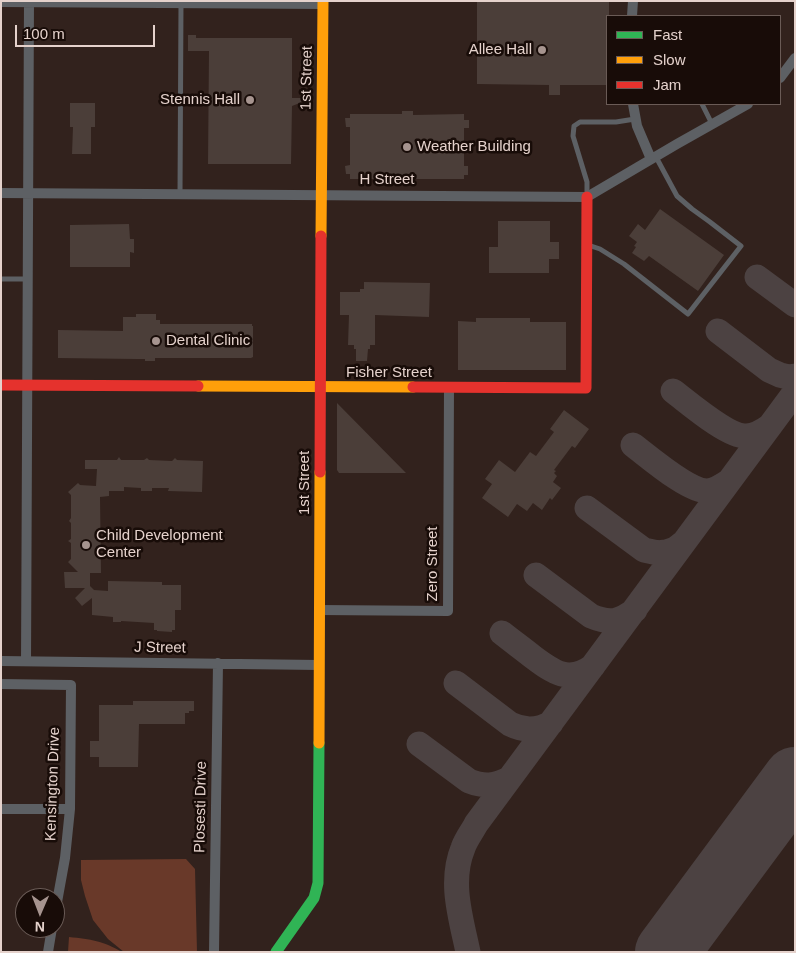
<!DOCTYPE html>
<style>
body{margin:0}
#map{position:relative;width:796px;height:953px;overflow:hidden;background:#32221d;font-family:Arial,sans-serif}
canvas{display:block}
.frame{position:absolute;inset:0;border:2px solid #e5d2cc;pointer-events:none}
.legend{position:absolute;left:606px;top:15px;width:175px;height:90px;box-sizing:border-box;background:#180c08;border:1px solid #6a5b56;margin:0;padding:6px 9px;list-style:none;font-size:15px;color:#e5d2cc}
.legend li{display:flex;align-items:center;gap:10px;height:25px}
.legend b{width:25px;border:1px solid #6a5b56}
.north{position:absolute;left:15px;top:888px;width:50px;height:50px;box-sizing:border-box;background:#180c08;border:1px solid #6a5b56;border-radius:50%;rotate:181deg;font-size:14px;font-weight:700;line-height:20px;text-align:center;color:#e5d2cc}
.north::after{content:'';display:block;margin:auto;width:18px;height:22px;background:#a6948f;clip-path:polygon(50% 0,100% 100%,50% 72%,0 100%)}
.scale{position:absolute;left:15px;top:25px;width:140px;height:22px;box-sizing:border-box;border:2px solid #e5d2cc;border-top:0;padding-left:6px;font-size:15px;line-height:18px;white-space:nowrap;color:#e5d2cc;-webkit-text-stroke:4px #180c08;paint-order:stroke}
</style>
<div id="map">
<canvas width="796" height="953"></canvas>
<div class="frame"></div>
<ul class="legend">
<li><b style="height:6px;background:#30b455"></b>Fast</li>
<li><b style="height:6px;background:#ff9f0a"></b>Slow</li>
<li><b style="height:6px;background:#e5322d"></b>Jam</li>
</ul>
<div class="north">N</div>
<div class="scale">100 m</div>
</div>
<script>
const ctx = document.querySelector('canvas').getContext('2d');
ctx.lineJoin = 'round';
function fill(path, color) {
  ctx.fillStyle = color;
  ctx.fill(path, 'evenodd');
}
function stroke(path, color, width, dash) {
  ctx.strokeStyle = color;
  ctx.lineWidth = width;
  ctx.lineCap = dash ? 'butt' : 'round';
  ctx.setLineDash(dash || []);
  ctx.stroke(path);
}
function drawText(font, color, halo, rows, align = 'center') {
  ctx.font = font + ' Arial,sans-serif';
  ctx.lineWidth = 5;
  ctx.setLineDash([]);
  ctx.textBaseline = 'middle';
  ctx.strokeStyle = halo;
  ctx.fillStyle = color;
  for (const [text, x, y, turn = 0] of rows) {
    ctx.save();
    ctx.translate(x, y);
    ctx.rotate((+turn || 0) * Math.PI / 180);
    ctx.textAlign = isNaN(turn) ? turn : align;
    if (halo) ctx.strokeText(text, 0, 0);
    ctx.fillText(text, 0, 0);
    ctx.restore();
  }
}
const green = new Path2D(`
 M186,859L195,869L197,952H124L108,939L93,920L85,896L81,880V860Z
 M69,937C91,939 103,941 122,952H68Z`);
const taxiway = new Path2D(`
 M757,277L795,305
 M718,331L769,370L780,375L788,377L795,376
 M673,391C689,403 728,437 746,436C755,436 763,431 770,426
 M633,445C649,457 689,492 708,491C716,490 723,485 729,481
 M587,508L644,550L658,553L666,552L675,549L684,542
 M536,575L591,616C610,624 619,622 635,610
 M502,633C512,641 523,649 533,657C553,672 569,684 593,666
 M456,683L510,724C524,731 537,731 551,723
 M419,744L469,781C484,787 495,786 509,779
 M468,952C461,918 449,882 463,848C466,839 472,832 476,824L795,392`);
const runway = new Path2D(`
 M667,952L795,779`);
const building = new Path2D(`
 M477,1H609V16H607V85H560V95H549V85L477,84Z
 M188,35H196V38H292V98H310V99L292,106L291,164H208L209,51H188Z
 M70,103H95V127H91V154H72L73,127H70Z
 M402,111H413V115L464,114V120H469V128H464V166H468V175H464V179H412V183H401V179H350V174H346L345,166L350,165V127H346L345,118H350V114H402Z
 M660,209L724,255L698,291L649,256L644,261L632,253L636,247L634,246L637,242L629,236L638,224L645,230Z
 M498,221H550V242H559V259H549V273H489V247H498Z
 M129,224L130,239H134V253L130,252V267H70V225Z
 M364,282L430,283L429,317L375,315V345H370V349H368L367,361H356V349H354V345H348L349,315H340V292H360V289H364Z
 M136,314H156V320H160V324H252V326H253V357L251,358H155V361H145V359H136L58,358V330L123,331V317H136Z
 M476,318H530V322H566V370H458V321L476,322Z
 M337,403L406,473H339L337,470Z
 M564,410L589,429L575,448L572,446L554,470L556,471L554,473L557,476L553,482L561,488L552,500L550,498L542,510L533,503L527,511L517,504L508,517L482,498L492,484L485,479L499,460L515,472L530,452L536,456L554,432L550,429Z
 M119,457L121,460H144L147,458L149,460L172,461L175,458L177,460L203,461L202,492L168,491L169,488H152V491H141V488L124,487V491H109V496L100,497L101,573H90V586L94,590L108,591V581L162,582V585H181V610H175V630H172V632L157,631V630H154V623L121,621V622H113V617L92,615V598L82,606L75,598L85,588H65L64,572H78L68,562L71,559V543L68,541L71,539V523L69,521L71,518V495L68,492L78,483L80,485L96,486L97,469H85V460H117Z
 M133,701H194V711H189V713H185V724H139L138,767H99V757H90V741H99V705H133Z`);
const lane = new Path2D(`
 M702,104L712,124
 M180,194L181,3
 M587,196V182L573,136L574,126L580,122H616L635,119
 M588,245L600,249L624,264L688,314L741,246L710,222L692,209L677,196L656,157
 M2,279H28`);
const street = new Path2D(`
 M1,2L323,4
 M632,16L633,1
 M780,78L795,58
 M633,104L637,126L651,159
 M1,193L587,197L677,144L748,104
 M319,610L448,611L449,388
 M1,661L319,665
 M26,661L29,1
 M1,684L71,685L70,809L65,858L55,913
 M1,809H70
 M48,952L52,928
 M214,952L218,663`);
const fast = new Path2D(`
 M276,952L314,898L318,883L319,743`);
const slow = new Path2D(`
 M321,236L323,1
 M198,386L413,387
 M319,743L320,472`);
const jam = new Path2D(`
 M1,385L198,386
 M413,387L586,388L587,197
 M320,472L321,236`);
const markers = [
 [542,50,5,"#a6948f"],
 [250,100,5,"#a6948f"],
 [407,147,5,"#a6948f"],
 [156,341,5,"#a6948f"],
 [86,545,5,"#a6948f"]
];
const poiNames = [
 ["Allee Hall",532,50,"right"],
 ["Stennis Hall",240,100,"right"],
 ["Weather Building",417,147],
 ["Dental Clinic",166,341],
 ["Child Development",96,536],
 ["Center",96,553]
];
const streetNames = [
 ["1st Street",307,78,-89],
 ["H Street",387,180],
 ["Fisher Street",389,373],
 ["1st Street",305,483,-90],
 ["Zero Street",433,564,-90],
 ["J Street",160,648,1],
 ["Kensington Drive",53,784,-88],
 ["Plosesti Drive",201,807,-89]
];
fill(green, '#693929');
stroke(taxiway, '#4c4242', 25);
stroke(runway, '#4c4242', 64);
fill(building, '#4b3e39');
stroke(lane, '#5d6064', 5);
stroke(street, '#5d6064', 10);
stroke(fast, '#30b455', 11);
stroke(slow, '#ff9f0a', 11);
stroke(jam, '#e5322d', 11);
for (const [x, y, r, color] of markers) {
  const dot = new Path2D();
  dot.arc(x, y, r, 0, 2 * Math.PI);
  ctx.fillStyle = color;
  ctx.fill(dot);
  stroke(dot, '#180c08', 2);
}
drawText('15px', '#e5d2cc', '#180c08', poiNames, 'left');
drawText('15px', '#e5d2cc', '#180c08', streetNames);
</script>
